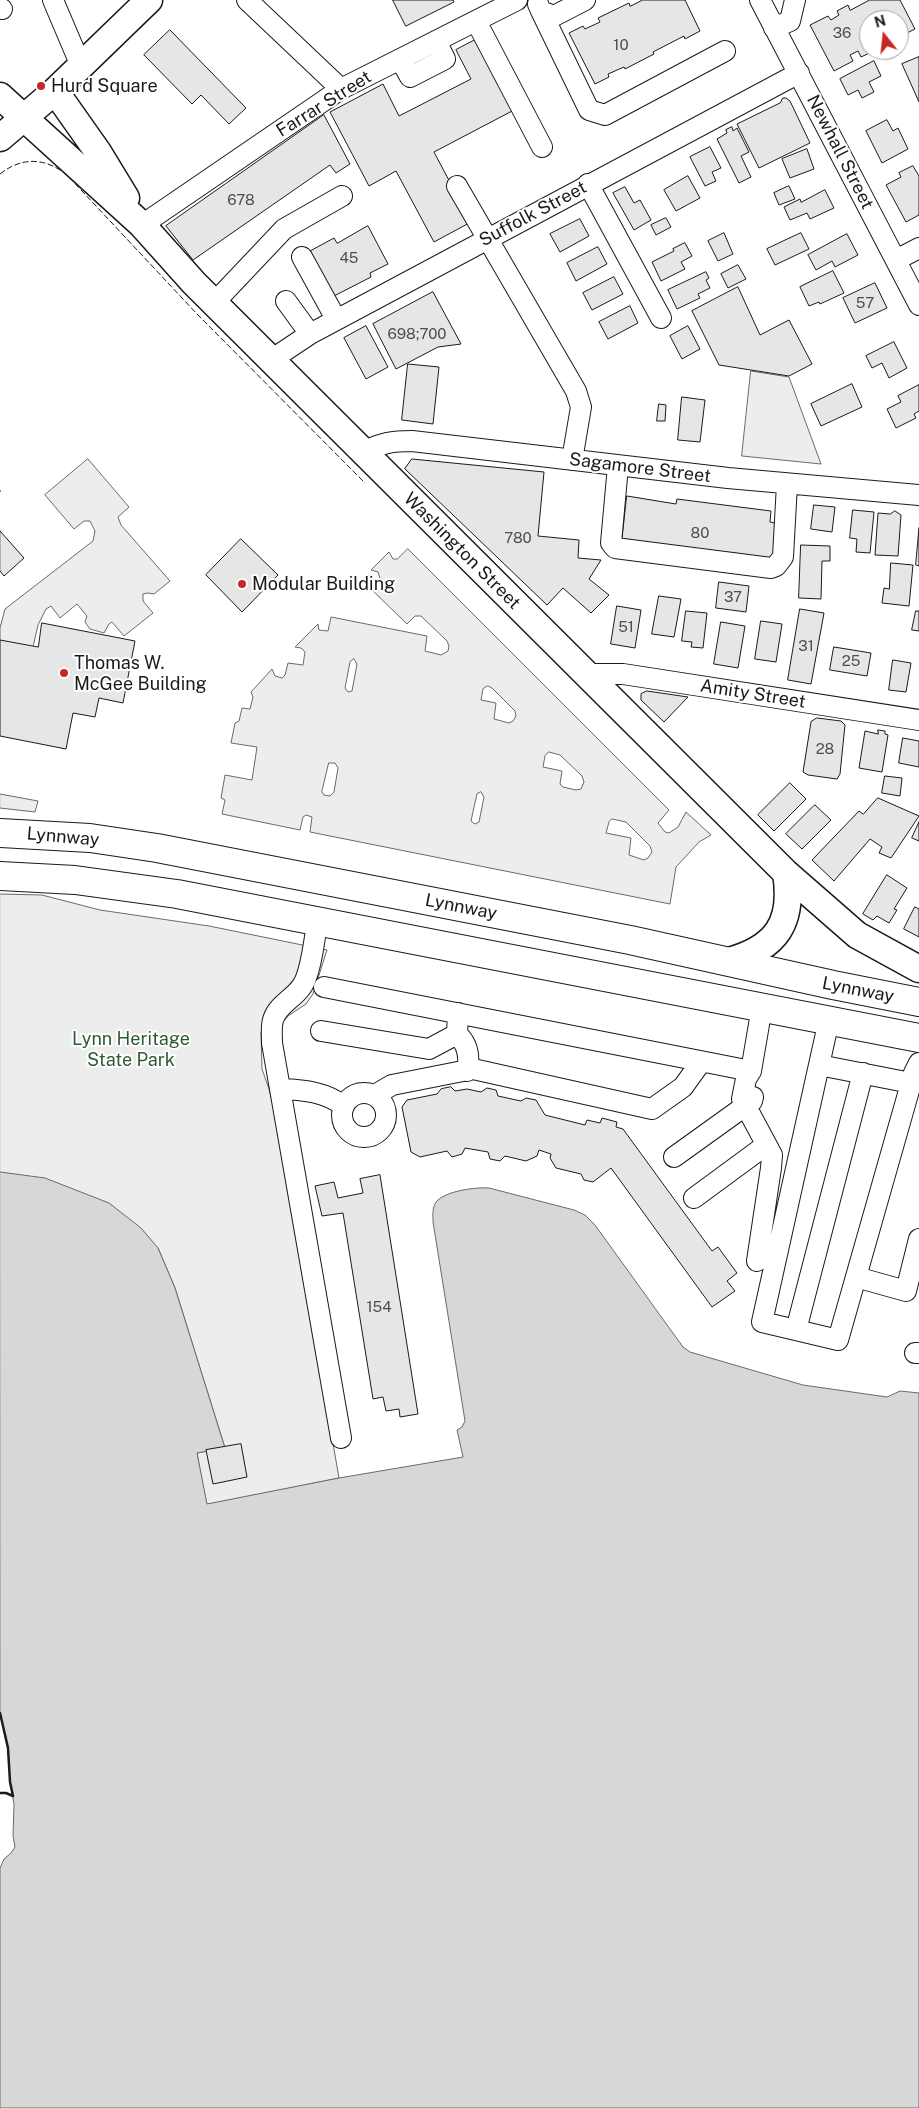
<!DOCTYPE html>
<style>
body{margin:0}
#map{position:relative;width:919px;height:2108px;overflow:hidden;background:#fff;font-family:"Public Sans",sans-serif}
canvas{display:block}
.north{position:absolute;left:859px;top:10px;width:50px;height:50px;box-sizing:border-box;background:#fff;border:1px solid #a3a3a3;border-radius:50%;rotate:344deg;font-size:14px;font-weight:700;line-height:20px;text-align:center;color:#1a1a1a}
.north::after{content:'';display:block;margin:auto;width:18px;height:22px;background:#c62828;clip-path:polygon(50% 0,100% 100%,50% 72%,0 100%)}
</style>
<div id="map">
<canvas width="919" height="2108"></canvas>
<div class="north">N</div>
</div>
<script>
const ctx = document.querySelector('canvas').getContext('2d');
ctx.lineJoin = 'round';
function fill(path, color) {
  ctx.fillStyle = color;
  ctx.fill(path, 'evenodd');
}
function stroke(path, color, width, dash) {
  ctx.strokeStyle = color;
  ctx.lineWidth = width;
  ctx.lineCap = dash ? 'butt' : 'round';
  ctx.setLineDash(dash || []);
  ctx.stroke(path);
}
function drawText(font, color, halo, rows, align = 'center') {
  ctx.font = font + ' "Public Sans",sans-serif';
  ctx.lineWidth = 4;
  ctx.setLineDash([]);
  ctx.textBaseline = 'middle';
  ctx.strokeStyle = halo;
  ctx.fillStyle = color;
  for (const [text, x, y, turn = 0] of rows) {
    ctx.save();
    ctx.translate(x, y);
    ctx.rotate((+turn || 0) * Math.PI / 180);
    ctx.textAlign = isNaN(turn) ? turn : align;
    if (halo) ctx.strokeText(text, 0, 0);
    ctx.fillText(text, 0, 0);
    ctx.restore();
  }
}
const built = new Path2D(`
 M751,371L789,377L821,464L742,456Z
 M88,459L129,507L118,517L121,525L170,581L154,594L148,593L143,594V601L153,613L124,636L112,622L109,624L104,633L90,629L85,622L87,616L77,604L60,618L51,606L46,609L38,625L33,647L0,641V628L5,609L93,541L95,531L90,521H84L74,529L45,495Z
 M408,549L669,810L658,823L665,832L669,833L678,827L686,812L711,835L699,842L676,867L670,904L310,832L312,817L306,815L303,817L300,830L222,814L225,800L221,798L225,775L252,780L257,747L231,743L235,723L239,721L242,708L250,709L253,697L251,692L272,669L275,676L282,678L285,675L288,663L303,665L305,652L301,648L295,647L318,624L319,630L328,631L331,617L427,636L425,651L441,655L448,651L449,646L447,641L421,616H415L407,624L370,588L380,578L378,572L371,570L389,552L393,559H397ZM354,659L357,664L352,691L348,692L345,688L350,662ZM488,686L492,688L515,711L516,716L513,721L509,723L494,719L496,703L481,700L483,689ZM549,752L560,755L582,776L584,782L581,789L576,790L563,787L560,784L562,771L543,767L545,756ZM329,763H335L338,768L334,792L330,796L324,795L322,792ZM481,792L484,797L479,822L475,824L471,821L474,807L477,794ZM612,819L626,822L650,846L652,852L648,858L644,860L629,855L631,838L606,833L609,822Z
 M0,794L38,801L35,812L0,808Z
 M0,894L42,895L100,910L209,926L327,950L313,994L306,1004L288,1016L283,1022L279,1031L261,1032L262,1069L269,1089L278,1124L339,1478L206,1505L197,1453L225,1448L175,1288L158,1248L0,1221Z`);
const water = new Path2D(`
 M0,1172L45,1178L109,1203L141,1228L158,1248L175,1288L225,1448L197,1453L207,1504L339,1478L463,1457L457,1430L462,1427L465,1421L433,1222C433,1215 432,1208 436,1202C445,1191 475,1187 489,1188L574,1210L585,1215L595,1225L683,1347L690,1352L803,1385L887,1397L900,1391L919,1393V2108H0V1868L4,1859L11,1853L15,1847L13,1836L14,1804L10,1782L8,1748L0,1713Z`);
const building = new Path2D(`
 M393,0H453L454,2L406,26Z
 M643,0H685L700,31L685,39L684,36L653,52L654,54L625,69L624,67L608,74L609,77L595,84L569,33L583,26L585,29L600,22L598,18L629,3L630,6Z
 M870,0H900L915,29L899,37V20H869V50L874,51L861,57L858,51L850,55L853,61L834,71L810,25L828,16L831,20L839,15L837,11L848,5L850,10Z
 M170,30L246,108L229,124L201,95L192,104L144,55Z
 M477,39L514,110L434,152L471,222L434,242L396,171L369,186L330,112L383,84L399,116L471,79L456,50Z
 M919,57V102L902,64Z
 M874,61L881,76L869,82L874,92L862,98L858,90L848,95L840,79Z
 M783,98H786L790,101L810,143L759,168L737,124L780,103Z
 M324,115L350,164L336,173L330,165L193,260L166,226Z
 M887,120L893,131L898,128L908,149L882,163L866,131Z
 M732,127L733,131L737,128L749,152L741,156L751,177L739,183L717,139L727,133L726,130Z
 M710,147L721,168L712,172L716,181L705,186L690,157Z
 M807,149L814,169L790,178L782,159Z
 M913,166L919,176V215L906,222L886,185L901,177L899,173Z
 M688,176L700,198L676,211L664,190Z
 M789,186L795,199L779,205L774,193Z
 M625,187L634,203L640,200L651,220L634,230L613,193Z
 M825,190L834,208L810,219L807,213L790,220L784,207L800,199L801,202Z
 M666,218L671,227L656,235L651,225Z
 M580,219L589,236L560,252L550,234Z
 M368,226L388,264L370,273L371,277L334,296L310,251L334,238L337,243Z
 M724,233L733,254L718,261L708,241Z
 M801,233L809,249L775,265L767,249Z
 M847,234L858,255L835,267L832,261L816,270L808,255Z
 M685,243L692,256L681,262L685,269L661,281L652,262L674,251L673,249Z
 M598,247L607,264L576,281L567,263Z
 M738,265L746,279L728,288L721,274Z
 M833,271L844,293L820,304L819,302L809,306L800,287Z
 M706,272L709,278L706,280L710,288L698,294L700,298L677,309L668,290Z
 M614,277L623,294L592,310L583,293Z
 M875,283L887,308L855,323L843,298Z
 M738,287L760,335L789,320L812,364L789,376L719,365L692,311Z
 M433,292L461,344L438,347L396,369L373,324Z
 M630,306L638,323L608,339L599,322Z
 M366,326L388,367L366,379L344,338Z
 M688,326L700,349L682,359L670,336Z
 M894,342L907,368L889,378L882,363L872,368L866,356Z
 M408,364L439,367L433,424L402,420Z
 M852,384L862,407L821,426L811,404Z
 M919,385V411L914,414L916,418L896,428L887,409L901,402L898,396Z
 M682,397L705,400L700,442L678,440Z
 M659,404L666,405L665,421H657Z
 M412,459L544,472L538,536L579,540L578,558L601,560L589,579L609,595L591,613L563,588L547,605L405,469Z
 M627,496L676,504L677,499L771,511L770,522L779,524L775,560L622,542Z
 M814,505L835,507L832,532L811,529Z
 M853,510L874,512L870,553L856,552L857,539L850,538Z
 M895,511L901,515L898,556L875,555L878,513L890,514Z
 M919,528V566L916,565Z
 M0,531L24,558L4,576L0,571Z
 M241,539L278,575L242,612L206,575Z
 M801,545L830,546V561H822L821,599L799,598Z
 M891,563L913,565L909,606L882,603L884,588L889,589Z
 M719,582L749,586L746,612L716,608Z
 M659,596L681,599L674,637L652,634Z
 M617,606L641,610L635,648L611,644Z
 M800,609L824,613L811,684L788,680Z
 M686,611L707,613L703,648L691,647L692,642L682,641Z
 M916,611H919V631L912,630Z
 M761,621L782,624L776,662L755,659Z
 M721,622L745,626L738,668L714,664Z
 M42,623L135,641L123,703L99,698L95,717L73,713L66,749L0,736V640L38,647Z
 M834,647L871,653L867,676L830,670Z
 M893,660L911,663L906,692L889,690Z
 M647,691L688,697L664,722L641,700V694Z
 M817,718L841,721L845,725L840,774L837,779L808,775L803,772L811,722Z
 M878,730L885,731V734L888,735L882,772L859,768L865,731L878,734Z
 M903,738L919,741V767L899,763Z
 M885,776L902,778L900,796L882,793Z
 M790,783L806,799L774,831L758,815Z
 M878,798L919,816L891,858L879,853L882,847L870,839L834,881L812,860L859,811L863,814Z
 M815,805L831,820L802,849L786,834Z
 M919,822V841L912,838Z
 M887,875L907,888L894,909L897,910L889,923L877,916L873,920L863,914Z
 M915,907L919,909V937L904,929Z
 M451,1087L455,1091L467,1089L481,1092L487,1088L496,1090L498,1096L521,1101L526,1098L536,1100L545,1115L585,1125L587,1120L600,1123L602,1118L617,1122L616,1127L623,1129L712,1251L718,1247L737,1273L727,1281L735,1291L712,1307L611,1168L593,1182L584,1180L581,1174L556,1168L550,1158L551,1154L539,1150L537,1156L526,1161L505,1156L500,1161L490,1159L488,1152L465,1148L462,1154L452,1157L447,1151L420,1157L411,1152L402,1107L407,1100L437,1094L441,1089Z
 M380,1175L418,1414L400,1417L399,1409L386,1411L383,1397L373,1399L343,1213L322,1216L315,1186L334,1182L338,1198L363,1193L360,1179Z
 M241,1444L247,1477L213,1484L206,1450Z`);
const minor = new Path2D(`
 M53,0L81,66
 M247,0L341,89
 M760,0L919,305
 M538,4L541,11L554,16L585,0
 M0,8L2,9
 M541,11L589,110L605,115L725,51
 M476,21L542,147
 M774,28L790,21L795,0
 M400,59L410,77L445,59L436,41
 M588,184L661,318
 M457,186L576,391L581,407L572,460
 M142,225L341,89L517,0
 M302,257L336,319
 M896,260L919,248
 M286,301L310,334
 M214,303L284,229L342,196
 M271,360L310,334L799,73
 M364,452C380,443 393,441 412,441L728,478L919,495
 M618,466L611,543L615,548L771,568L776,566L783,557L787,484
 M586,674H623L919,720
 M318,920C314,938 313,960 306,978C300,997 278,1002 273,1020C271,1027 272,1036 272,1043L341,1438
 M324,987L751,1071L762,1007
 M829,1020L762,1322L838,1340L914,1073L919,1063
 M321,1031L429,1049L457,1034L458,1013
 M457,1034C468,1044 470,1057 467,1071
 M819,1065L911,1083
 M751,1071L746,1079L742,1099L772,1155L771,1168L757,1261
 M282,1089C305,1090 325,1092 344,1106
 M342 1115a22 22 0 1 1 44 0a22 22 0 1 1-44 0Z
 M377,1097L380,1092L392,1085L473,1069L652,1109L683,1087L701,1062
 M674,1157L752,1101L753,1097
 M694,1198L766,1145
 M856,1277L906,1291L919,1239
 M796,1330L863,1073
 M915,1353H919`);
const major = new Path2D(`
 M55,91L98,152L126,198
 M0,96L142,225L194,283L786,873L857,935L919,969
 M0,138L55,91L149,0
 M729,961C776,948 794,923 786,873`);
const highway = new Path2D(`
 M0,833L90,838L157,848L630,940L833,985L919,1002
 M0,876L75,880L177,894L919,1038`);
const fence = new Path2D(`
 M0,174C21,157 45,157 67,175L197,314L365,483
 M0,491H1`);
const wall = new Path2D(`
 M0,1713L8,1748L10,1782L13,1796L6,1793H0`);
const markers = [
 [41,86,5,"#c62828"],
 [242,584,5,"#c62828"],
 [64,673,5,"#c62828"]
];
const numberNames = [
 ["36",842,33],
 ["10",621,45],
 ["678",241,200],
 ["45",349,258],
 ["57",865,303],
 ["698;700",417,334],
 ["80",700,533],
 ["780",518,538],
 ["37",733,597],
 ["51",626,627],
 ["31",806,646],
 ["25",851,661],
 ["28",825,749],
 ["154",379,1307]
];
const poiNames = [
 ["Hurd Square",51,86],
 ["Modular Building",252,584],
 ["Thomas W.",74,663],
 ["McGee Building",74,684]
];
const streetNames = [
 ["Farrar Street",324,104,-32],
 ["Newhall Street",840,152,63],
 ["Suffolk Street",533,214,-28],
 ["Sagamore Street",640,468,7],
 ["Washington Street",462,551,45],
 ["Amity Street",753,694,9],
 ["Lynnway",63,837,5],
 ["Lynnway",461,907,11],
 ["Lynnway",858,990,11]
];
const parkNames = [
 ["Lynn Heritage",131,1039],
 ["State Park",131,1060]
];
fill(built, '#ededed');
stroke(built, '#6a6a6a', 1);
fill(water, '#d7d7d7');
stroke(water, '#6a6a6a', 1);
fill(building, '#e6e6e6');
stroke(building, '#1a1a1a', 1);
stroke(minor, '#1a1a1a', 22);
stroke(major, '#1a1a1a', 29);
stroke(highway, '#1a1a1a', 30);
stroke(minor, '#fff', 20);
stroke(major, '#fff', 26);
stroke(highway, '#fff', 28);
stroke(fence, '#1a1a1a', 1, [6, 2.5]);
stroke(wall, '#1a1a1a', 2.5);
for (const [x, y, r, color] of markers) {
  const dot = new Path2D();
  dot.arc(x, y, r, 0, 2 * Math.PI);
  ctx.fillStyle = color;
  ctx.fill(dot);
  stroke(dot, '#fff', 2);
}
drawText('15px', '#4d4d4d', null, numberNames);
drawText('18px', '#1a1a1a', '#fff', poiNames, 'left');
drawText('18px', '#1a1a1a', '#fff', streetNames);
drawText('18px', '#2b5a34', '#fff', parkNames);
</script>
